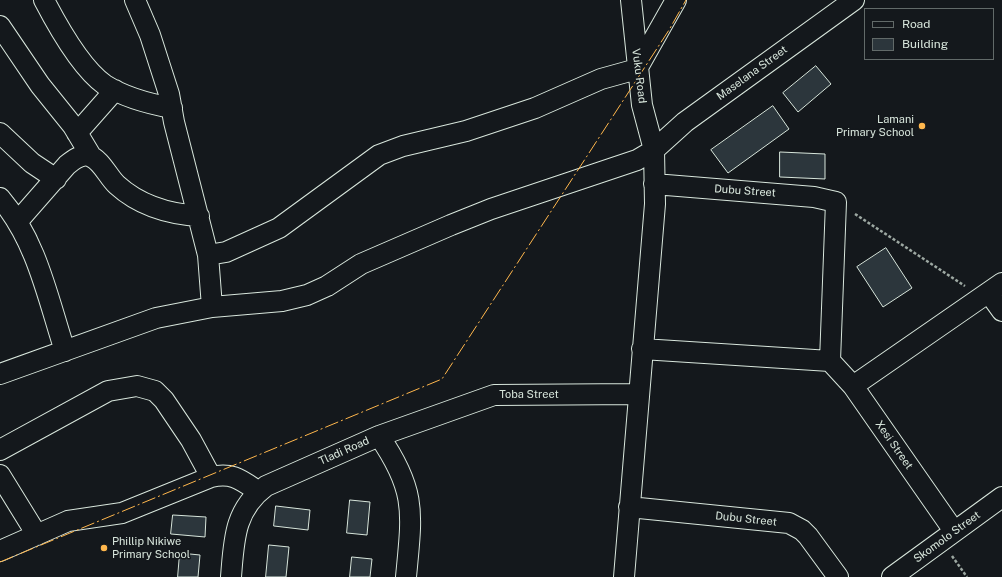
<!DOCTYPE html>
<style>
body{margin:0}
#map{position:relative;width:1002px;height:577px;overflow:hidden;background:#14181c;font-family:"Public Sans",sans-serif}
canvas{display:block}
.legend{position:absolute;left:864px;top:8px;width:130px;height:52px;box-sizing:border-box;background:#14181c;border:1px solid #626a69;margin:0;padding:5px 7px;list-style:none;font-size:12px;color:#d8e6dc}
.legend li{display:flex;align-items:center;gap:8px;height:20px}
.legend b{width:20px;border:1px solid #626a69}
</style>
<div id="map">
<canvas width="1002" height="577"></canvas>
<ul class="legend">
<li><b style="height:5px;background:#14181c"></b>Road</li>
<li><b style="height:11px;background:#2c363c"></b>Building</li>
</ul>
</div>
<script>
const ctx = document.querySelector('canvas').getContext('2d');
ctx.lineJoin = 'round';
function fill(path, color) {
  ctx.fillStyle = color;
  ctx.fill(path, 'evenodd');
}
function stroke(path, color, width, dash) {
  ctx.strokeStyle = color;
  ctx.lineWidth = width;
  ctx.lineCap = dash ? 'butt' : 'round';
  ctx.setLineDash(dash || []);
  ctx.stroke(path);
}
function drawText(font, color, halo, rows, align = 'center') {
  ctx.font = font + ' "Public Sans",sans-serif';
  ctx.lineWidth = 3;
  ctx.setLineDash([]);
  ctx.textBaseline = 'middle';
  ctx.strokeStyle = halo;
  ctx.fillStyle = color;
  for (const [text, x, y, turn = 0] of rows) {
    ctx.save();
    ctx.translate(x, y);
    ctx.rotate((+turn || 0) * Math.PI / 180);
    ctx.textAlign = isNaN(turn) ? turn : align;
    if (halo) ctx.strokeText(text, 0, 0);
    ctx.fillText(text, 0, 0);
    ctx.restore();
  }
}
const building = new Path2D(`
 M816,66L831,84L798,112L783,93Z
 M773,106L789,129L728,173L711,150Z
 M780,152L825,154V179L780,177Z
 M886,248L912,288L883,307L857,267Z
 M350,500L370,502L367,535L347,533Z
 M276,506L310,510L308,530L274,526Z
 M173,515L206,517L205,537L171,534Z
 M269,545L289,547L286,577H266Z
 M180,553L200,555L198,577H178Z
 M352,557L372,559L370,577H350Z`);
const path = new Path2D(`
 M855,214L965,286
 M952,556L967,577`);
const minor = new Path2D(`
 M44,0C57,25 82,69 105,85C124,97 150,104 172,108
 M135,0L150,35L169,94L174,122L208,255L212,307
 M0,26L40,85L73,126L91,156
 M0,133L32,163L56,179
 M77,133L115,90
 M654,184L814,197L836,202L830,361
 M0,198C37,241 48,299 65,351
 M18,221L67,165C73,160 81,154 89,156C101,159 108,177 117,185C140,206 168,214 199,216
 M208,255L226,252L279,228L379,155L403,146L466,131L535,108L601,79L637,69L676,0
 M989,293L1002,311
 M642,349L830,361
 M830,361L853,386L954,531
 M0,374L156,318L212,307L282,301L307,295L327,286L361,264L451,225L491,209L637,160L654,150L685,122L854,0
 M853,386L1002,283
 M379,436C417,491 412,513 406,577
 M0,450L108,391L137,386L155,391L164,400L191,440L211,477
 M0,475L37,535
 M629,507L789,523L802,530L808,536L838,577
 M0,551L68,521L122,513L211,477C233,472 241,480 259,492
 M231,577C234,540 234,510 266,486L379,436L494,395L638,394
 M624,577L655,204L654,150L642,105L631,0
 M892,577L1002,497`);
const power = new Path2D(`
 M0,562L442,379L669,30L686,0`);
const markers = [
 [922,126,4,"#ffb74d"],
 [104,548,4,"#ffb74d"]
];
const streetNames = [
 ["Maselana Street",752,73,-36],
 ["Vuku Road",639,76,83],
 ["Dubu Street",745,191,4],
 ["Toba Street",529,395],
 ["Xesi Street",894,445,55],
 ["Tladi Road",344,451,-24],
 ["Dubu Street",746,519,6],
 ["Skomolo Street",947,537,-36]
];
const poiNames = [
 ["Lamani",914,120],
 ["Primary School",914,133],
 ["Phillip Nikiwe",112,542,"left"],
 ["Primary School",112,555,"left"]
];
fill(building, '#2c363c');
stroke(building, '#d8e6dc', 1);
stroke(minor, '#d8e6dc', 22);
stroke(path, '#9da8a2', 2.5, [3, 2]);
stroke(minor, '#14181c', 20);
stroke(power, '#ffb74d', 1, [14, 3, 2, 3]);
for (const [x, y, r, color] of markers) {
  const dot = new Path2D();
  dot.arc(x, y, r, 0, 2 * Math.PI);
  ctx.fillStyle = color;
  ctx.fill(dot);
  stroke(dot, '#14181c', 1.5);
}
drawText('11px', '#d8e6dc', '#14181c', streetNames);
drawText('11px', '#d8e6dc', '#14181c', poiNames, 'right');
</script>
